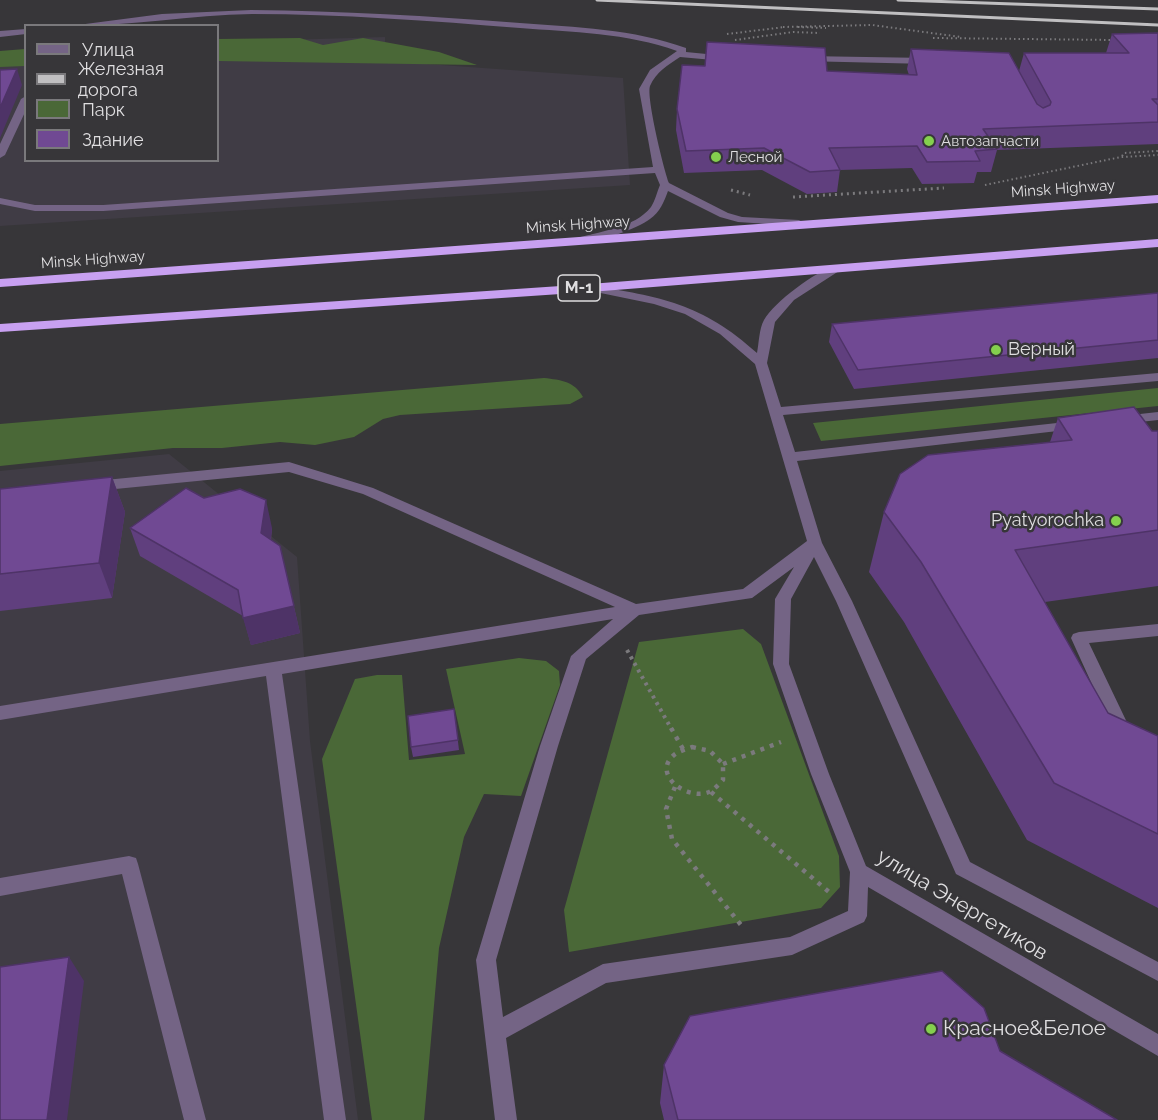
<!DOCTYPE html>
<meta charset="utf-8">
<style>
body{margin:0}
#map{position:relative;width:1158px;height:1120px;overflow:hidden;background:#373639;font-family:Raleway,sans-serif}
canvas{display:block}
.legend{position:absolute;left:24px;top:24px;width:195px;height:138px;box-sizing:border-box;background:#373639;border:2px solid #7a797c;margin:0;padding:8px 10px;list-style:none;font-size:18px;color:#dfdee0}
.legend li{display:flex;align-items:center;gap:12px;height:30px}
.legend b{width:30px;border:2px solid #7a797c}
</style>
<div id="map">
<canvas width="1158" height="1120"></canvas>
<ul class="legend">
<li><b style="height:8px;background:#746485"></b>Улица</li>
<li><b style="height:8px;background:#c0bfc1"></b>Железная дорога</li>
<li><b style="height:16px;background:#4a6837"></b>Парк</li>
<li><b style="height:16px;background:#704993"></b>Здание</li>
</ul>
</div>
<script>
const ctx = document.querySelector('canvas').getContext('2d');
ctx.lineJoin = 'round';
function fill(path, color) {
  ctx.fillStyle = color;
  ctx.fill(path, 'evenodd');
}
function stroke(path, color, width, dash) {
  ctx.strokeStyle = color;
  ctx.lineWidth = width;
  ctx.lineCap = dash ? 'butt' : 'round';
  ctx.setLineDash(dash || []);
  ctx.stroke(path);
}
function drawText(font, color, halo, rows, align = 'center') {
  ctx.font = font + ' Raleway,sans-serif';
  ctx.lineWidth = 5;
  ctx.setLineDash([]);
  ctx.textBaseline = 'middle';
  ctx.strokeStyle = halo;
  ctx.fillStyle = color;
  for (const [text, x, y, turn = 0] of rows) {
    ctx.save();
    ctx.translate(x, y);
    ctx.rotate((+turn || 0) * Math.PI / 180);
    ctx.textAlign = isNaN(turn) ? turn : align;
    if (halo) ctx.strokeText(text, 0, 0);
    ctx.fillText(text, 0, 0);
    ctx.restore();
  }
}
const built = new Path2D(`
 M385,37V61L623,78L630,185L0,226V56L25,53L26,160H218V42Z
 M169,454L297,557L310,741L358,1120H0V471Z`);
const green = new Path2D(`
 M300,38L323,45L363,38L439,52L477,65L218,61V39Z
 M25,49V66L0,67V51Z
 M544,378C561,380 574,381 583,397L570,404L400,415L383,419L354,437L315,445L280,442L222,448H173L0,466V424Z
 M1158,388V406L821,441L813,423Z
 M743,629L761,644L839,856L840,887L821,908L569,952L564,910L639,642Z
 M519,658L546,661L559,671L560,685L521,796L484,794L464,837L439,948L424,1120H372L322,759L355,679L377,675H402L409,760L465,754L446,669Z`);
const pathFar3 = new Path2D(`
 M783,27L872,25L961,37
 M798,27L826,28
 M727,34L785,27
 M933,38L1114,40
 M735,40L793,32L820,33
 M1122,156L1124,153L1158,151
 M985,185L1121,157L1158,155`);
const pathFar2 = new Path2D(`
 M731,190L750,195
 M793,197L944,188`);
const pathFar1 = new Path2D(`
 M627,650L672,730`);
const path = new Path2D(`
 M671,728L683,749
 M692,747L710,751L723,764V780C719,784 714,790 709,792C687,801 651,774 674,755C679,751 687,749 692,747Z
 M723,764L781,742
 M675,787L666,809L672,839L741,925
 M711,792L829,892`);
const minor = new Path2D(`
 M251,10C341,11 430,16 520,23C575,27 634,29 686,48V52L727,56L728,58L724,61L680,57C668,65 656,72 650,86C646,97 664,170 669,183L728,213L742,217L799,220L804,223L799,226L738,222L720,217L668,191C664,202 660,212 650,219C637,229 590,246 573,243V239C597,232 635,228 651,207C655,201 657,192 660,185L655,173L103,211H35L0,204V198L35,205H103L653,167L639,89L650,70L677,51C628,33 571,32 520,28C431,21 341,14 252,14C191,15 131,26 70,26L162,14Z
 M26,29V34L0,37V31Z
 M805,56L928,58L932,61L928,64L802,61L801,59Z
 M26,96V110L5,155L0,158V144L21,99Z
 M835,266L841,269L839,271L794,300L775,322L767,363L781,407L1158,373V381L783,415L795,452L1075,421L1082,425L1075,429L797,461L822,543L852,601L970,862L1158,962V981L956,874L836,601L814,557L791,599L789,664L829,774L866,866L1158,1034V1056L868,887L867,916L864,922L792,955L606,983L506,1038L517,1120H495L476,960L540,746L571,656L613,619L282,674L346,1120H324L266,676L0,720V706L615,607L363,494L289,472L95,491L88,486L95,481L289,462L373,488L636,604L743,589L807,541L755,364L720,334L685,314L654,304L586,290L584,288L590,285C660,297 702,303 757,353C759,343 759,329 764,320C774,302 816,271 835,266ZM794,567L775,599L773,664L811,774L850,872L848,911L790,937L603,964L503,1017L496,960L558,746L586,659L639,615L752,598Z
 M1158,412V420L1122,424L1115,420L1122,416Z
 M1158,624V636L1089,643L1133,735L1130,740L1124,742L1118,740L1115,735L1071,638L1073,634L1079,632Z
 M129,856L136,858L138,864L206,1120H184L122,874L0,896V878Z`);
const highway = new Path2D(`
 M1158,195V203L0,287V279Z
 M1158,239V247L590,292L0,332V324L590,284Z`);
const rail = new Path2D(`
 M597,0L1158,25
 M898,0L1158,9`);
const wall = new Path2D(`
 M1158,33V144L997,150L991,172H977L974,183L922,184L912,168L840,170L837,192L807,194L762,170L684,173L676,130L677,109L827,71L909,75L907,69L911,49L1019,71L1024,53H1106L1112,34Z
 M1158,293V358L854,389L829,342L832,324Z
 M1058,418L1152,431H1158V586L1045,602L1108,713L1158,736V908L1027,840L904,622L869,572L884,512L1050,442Z
 M112,477L125,512L112,598L0,611V489Z
 M204,498L272,528L271,540L280,546L300,633L251,645L243,616L140,556L130,528Z
 M454,709L459,750L413,757L411,747Z
 M1000,1051L1117,1120H664L660,1103L664,1065Z`);
const shadedWall = new Path2D(`
 M17,69L22,85L0,138V108Z
 M112,477L125,512L112,598L99,563Z
 M266,500L272,528L268,561L261,533Z
 M280,546L300,633L251,645L243,618Z
 M69,957L84,981L67,1120H47Z`);
const building = new Path2D(`
 M1158,33V99H1152L1158,105V122L983,129L997,149L975,151L980,161L927,162L917,146L829,148L840,170L810,172L764,148L686,151L677,109L682,65L705,66L707,42L825,48L827,71L917,75L911,49L1009,53L1037,104L1043,108L1050,105L1051,102L1024,53H1129L1112,34Z
 M17,69L0,108V70Z
 M1158,293V340L858,370L832,324Z
 M1134,407L1152,431H1158V530L1015,550L1108,713L1158,736V834L1054,783L921,562L884,512L900,474L928,455L1072,440L1058,418Z
 M112,477L99,563L0,574V489Z
 M186,488L204,498L240,489L266,500L261,533L280,546L294,606L243,618L238,590L130,528Z
 M454,709L458,740L411,747L408,716Z
 M69,957L47,1120H0V967Z
 M942,971L984,1008L1000,1051L1117,1120H678L664,1065L690,1016Z`);
const markers = [
 [929,141,6,"#84d04e"],
 [716,157,6,"#84d04e"],
 [996,350,6,"#84d04e"],
 [1116,521,6,"#84d04e"],
 [931,1029,6,"#84d04e"]
];
const farPoinames = [
 ["Автозапчасти",941,141],
 ["Лесной",728,157]
];
const farStreetnames = [
 ["Minsk Highway",1063,189,-4],
 ["Minsk Highway",578,225,-4],
 ["Minsk Highway",93,260,-4]
];
const shields = [
 [579,288,42]
];
const shieldNames = [
 ["М-1",579,288]
];
const poiNames = [
 ["Верный",1008,350],
 ["Pyatyorochka",1104,521,"right"]
];
const nearStreetnames = [
 ["улица Энергетиков",962,905,31]
];
const nearPoinames = [
 ["Красное&Белое",943,1029]
];
fill(built, '#403c45');
fill(green, '#4a6837');
stroke(pathFar3, '#7b7a7d', 2, [1.5, 3]);
stroke(pathFar2, '#7b7a7d', 3, [2, 4]);
stroke(pathFar1, '#7b7a7d', 4, [3, 4.5]);
stroke(path, '#7b7a7d', 4.5, [4, 6]);
fill(minor, '#746485');
fill(highway, '#c8a0f1');
stroke(rail, '#c0bfc1', 3);
fill(wall, '#603f7e');
fill(shadedWall, '#4e3367');
fill(building, '#704993');
stroke(building, '#4e3367', 1.5);
for (const [x, y, r, color] of markers) {
  const dot = new Path2D();
  dot.arc(x, y, r, 0, 2 * Math.PI);
  ctx.fillStyle = color;
  ctx.fill(dot);
  stroke(dot, '#373639', 2);
}
drawText('15px', '#dfdee0', '#373639', farPoinames, 'left');
drawText('15px', '#dfdee0', '#373639', farStreetnames);
for (const [x, y, w] of shields) {
  const box = new Path2D();
  box.roundRect(x - w / 2, y - 13, w, 26, 4.5);
  ctx.fillStyle = '#373639';
  ctx.fill(box);
  stroke(box, '#dfdee0', 1.5);
}
drawText('bold 16px', '#dfdee0', null, shieldNames);
drawText('18px', '#dfdee0', '#373639', poiNames, 'left');
drawText('21px', '#dfdee0', '#373639', nearStreetnames);
drawText('21px', '#dfdee0', '#373639', nearPoinames, 'left');
</script>
